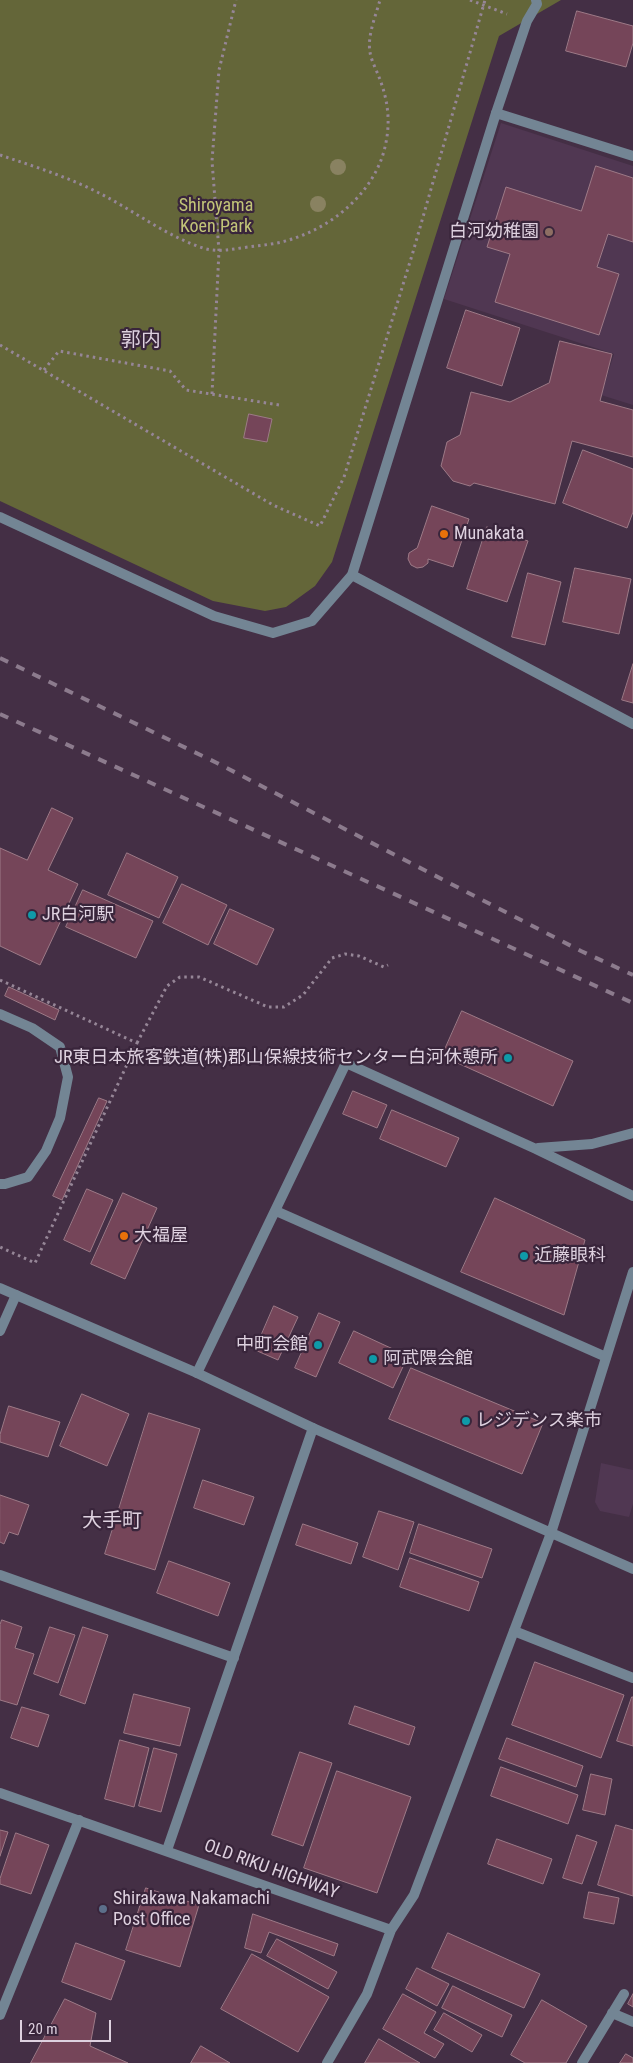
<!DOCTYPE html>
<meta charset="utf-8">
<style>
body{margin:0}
#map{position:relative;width:633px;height:2063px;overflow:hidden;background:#442f45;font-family:"Roboto Condensed",sans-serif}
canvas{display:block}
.scale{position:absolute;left:20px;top:2020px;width:91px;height:22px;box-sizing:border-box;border:2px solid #ded1df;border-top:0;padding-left:6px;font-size:15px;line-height:18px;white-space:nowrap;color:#ded1df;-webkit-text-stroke:4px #39253b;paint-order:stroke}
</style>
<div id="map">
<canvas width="633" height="2063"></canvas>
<div class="scale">20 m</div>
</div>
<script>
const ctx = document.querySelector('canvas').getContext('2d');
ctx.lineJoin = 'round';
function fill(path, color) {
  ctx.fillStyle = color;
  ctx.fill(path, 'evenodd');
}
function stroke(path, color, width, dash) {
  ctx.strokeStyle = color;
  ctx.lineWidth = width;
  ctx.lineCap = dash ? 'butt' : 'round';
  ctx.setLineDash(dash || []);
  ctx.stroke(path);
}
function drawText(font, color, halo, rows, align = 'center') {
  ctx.font = font + ' "Roboto Condensed","Noto Sans JP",sans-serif';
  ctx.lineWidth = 4.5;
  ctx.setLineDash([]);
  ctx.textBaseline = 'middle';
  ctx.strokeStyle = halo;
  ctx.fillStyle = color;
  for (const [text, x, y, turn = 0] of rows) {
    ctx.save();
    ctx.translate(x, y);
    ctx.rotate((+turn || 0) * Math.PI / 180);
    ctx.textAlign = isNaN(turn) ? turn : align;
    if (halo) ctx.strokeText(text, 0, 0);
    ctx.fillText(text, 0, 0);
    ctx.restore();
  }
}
const built = new Path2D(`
 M501,123L633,166V405L601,395L614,354L444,299Z
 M601,1463L633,1470V1504L629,1517L600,1511L595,1502Z`);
const green = new Path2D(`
 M0,0H561L499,36L332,562L315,586L286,607L265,611L213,601L0,501Z`);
const building = new Path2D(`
 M577,11L633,26V43L626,67L566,51Z
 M596,166L633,178V242L608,234L597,267L619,274L599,335L495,302L510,254L487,247L506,187L581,211Z
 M466,310L520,328L502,386L447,368Z
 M560,341L612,354L600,401L633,410V457L572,441L555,504L474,483L470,486L453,481L441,466L447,442L460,435L471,392L510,402L549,383Z
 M249,414L272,419L267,442L244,438Z
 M583,450L633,469V512L627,528L563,503Z
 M432,506L469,519L453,567L428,559V563L423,567L417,568L411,565L408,559L409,553L417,548Z
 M487,527L528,541L507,602L467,589Z
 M575,568L631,579L619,634L563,622Z
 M528,573L561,582L545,645L512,637Z
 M633,664V703L622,700Z
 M52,808L73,818L48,870L78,884L40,965L0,946V848L27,860Z
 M127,853L178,877L159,918L108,895Z
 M182,884L227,905L208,945L163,923Z
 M83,890L153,921L136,958L66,927Z
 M230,909L274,929L257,965L214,944Z
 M9,987L59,1010L55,1020L5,996Z
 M462,1011L573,1061L553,1106L442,1056Z
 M353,1091L387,1105L377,1128L343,1114Z
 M99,1098L107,1101L62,1200L53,1196Z
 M392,1110L459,1138L446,1167L380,1139Z
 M87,1189L113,1200L90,1252L64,1240Z
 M123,1193L157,1208L125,1279L91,1264Z
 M495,1198L585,1240L564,1315L461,1272Z
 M274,1306L298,1317L278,1360L255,1350Z
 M319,1313L340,1322L316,1377L295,1368Z
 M354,1331L408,1356L393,1388L339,1363Z
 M411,1368L543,1423L522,1474L389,1419Z
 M82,1394L129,1414L107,1466L60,1446Z
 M9,1406L60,1422L48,1457L0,1442V1435Z
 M149,1413L200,1429L155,1570L105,1554Z
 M203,1480L254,1497L244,1525L194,1508Z
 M0,1495L29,1505L18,1535L9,1532L4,1544L0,1542Z
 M379,1511L414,1522L398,1570L363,1557Z
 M303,1524L358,1543L351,1564L296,1545Z
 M419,1524L492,1549L482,1578L410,1553Z
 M410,1558L479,1582L469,1611L400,1587Z
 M169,1561L230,1583L218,1616L157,1593Z
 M2,1620L22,1627L15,1648L34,1654L17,1705L0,1700V1625Z
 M50,1627L75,1635L58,1683L34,1674Z
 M83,1627L108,1635L85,1704L60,1695Z
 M535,1662L624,1695L601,1758L512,1725Z
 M134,1694L190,1708L180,1746L124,1733Z
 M632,1697H633V1746L617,1741Z
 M355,1706L415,1727L409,1745L349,1724Z
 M22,1707L49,1715L38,1747L11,1738Z
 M507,1738L583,1766L576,1787L499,1759Z
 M120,1740L149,1748L134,1807L105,1799Z
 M154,1748L177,1754L161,1812L139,1806Z
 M300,1752L332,1763L303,1846L272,1835Z
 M501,1767L578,1795L568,1824L491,1796Z
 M337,1771L411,1797L377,1893L304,1868Z
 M591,1774L612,1779L605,1815L583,1810Z
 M616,1825L633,1830V1896L598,1885Z
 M0,1830L8,1832L0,1856Z
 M16,1833L49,1845L31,1894L0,1884V1879Z
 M577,1835L597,1842L582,1884L563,1878Z
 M497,1839L552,1859L543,1884L488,1864Z
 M146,1888L199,1905L180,1967L126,1950Z
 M589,1892L619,1898L614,1924L584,1918Z
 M253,1914L338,1944L334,1956L269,1932L261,1953L245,1948Z
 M448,1933L540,1974L524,2008L432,1968Z
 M277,1939L337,1972L328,1989L267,1956Z
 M76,1943L125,1961L111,2000L62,1982Z
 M252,1954L329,1997L298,2052L221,2009Z
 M417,1968L449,1984L437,2006L406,1989Z
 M453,1986L512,2015L502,2037L442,2008Z
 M403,1994L436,2012L424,2033L444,2044L435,2058L383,2029Z
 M633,1994V2007L628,2004Z
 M65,1999L96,2013L90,2046L128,2063H31Z
 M542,2000L587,2026L566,2063H525L511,2055Z
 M444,2013L482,2035L472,2052L434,2030Z
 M379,2039L406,2055L420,2063H365Z
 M201,2046L230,2063H191Z
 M626,2054L633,2058V2063H620Z`);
const path = new Path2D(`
 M470,0L507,14
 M0,155C33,166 68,177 99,193C133,210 166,236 203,248C218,253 232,249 248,247C263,245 278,244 292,239C334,226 375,191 385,147C391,122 388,100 379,77C376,69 371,60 370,52C367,36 376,15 380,0
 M0,345L273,505L320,526L344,477L413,252L485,0
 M44,370L59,351L170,371L186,390L279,405
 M212,394L219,251L212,161L219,70L236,0
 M0,980L137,1043L35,1263L0,1247
 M137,1043L167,986L180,977H199L268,1007H284L303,995L332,958L345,954L359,956L384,967L388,965`);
const service = new Path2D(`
 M496,113L527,21L537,4L536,0
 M0,1014L32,1028L60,1047L68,1077L60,1118L46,1151L28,1177L5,1184H0`);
const minor = new Path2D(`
 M352,575L633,724
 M538,1148L592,1144L633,1133
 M276,1211L606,1357
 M0,1331L16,1295
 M197,1373L346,1063L536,1149L633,1196
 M0,1575L234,1658
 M514,1631L633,1678
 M167,1850L313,1428
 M612,2013L633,2022
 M0,2015L79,1820
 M582,2063L624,1994`);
const tertiary = new Path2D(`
 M0,517L214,616L273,633L312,621L352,575L496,113L633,156
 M0,1288L197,1373L313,1428L633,1569
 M0,1793L391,1930
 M327,2063L367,1994L391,1930L414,1895L551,1533L633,1272`);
const rail = new Path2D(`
 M0,658L217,763L581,951L633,975
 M0,714L633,1003`);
const trees = [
 [338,167],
 [318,204]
];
const markers = [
 [549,232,5,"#8d6e63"],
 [444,534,5,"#e8710a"],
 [32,915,5,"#0f9aa8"],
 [508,1058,5,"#0f9aa8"],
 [124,1236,5,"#e8710a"],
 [524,1256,5,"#0f9aa8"],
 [318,1345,5,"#0f9aa8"],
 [373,1359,5,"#0f9aa8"],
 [466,1421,5,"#0f9aa8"],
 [103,1909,5,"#5c6f8a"]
];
const parkNames = [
 ["Shiroyama",216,206],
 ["Koen Park",216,227]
];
const poiNames = [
 ["白河幼稚園",539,232,"right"],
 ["Munakata",454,534],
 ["JR白河駅",42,915],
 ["JR東日本旅客鉄道(株)郡山保線技術センター白河休憩所",498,1058,"right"],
 ["大福屋",134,1236],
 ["近藤眼科",534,1256],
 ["中町会館",308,1345,"right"],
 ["阿武隈会館",383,1359],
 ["レジデンス楽市",476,1421],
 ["Shirakawa Nakamachi",113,1899],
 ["Post Office",113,1920]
];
const streetNames = [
 ["OLD RIKU HIGHWAY",271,1870,20]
];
const quarterNames = [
 ["郭内",141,341],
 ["大手町",112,1522]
];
fill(built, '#503752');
fill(green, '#646639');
fill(building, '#754559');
stroke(building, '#9d7a87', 1);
stroke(path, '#968697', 3, [2.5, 4]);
stroke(service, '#738594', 10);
stroke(minor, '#738594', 10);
stroke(tertiary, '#738594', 10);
stroke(rail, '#8c7b8d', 4, [9, 9]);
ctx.fillStyle = '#898261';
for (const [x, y] of trees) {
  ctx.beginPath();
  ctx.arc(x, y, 8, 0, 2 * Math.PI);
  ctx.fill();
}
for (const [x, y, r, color] of markers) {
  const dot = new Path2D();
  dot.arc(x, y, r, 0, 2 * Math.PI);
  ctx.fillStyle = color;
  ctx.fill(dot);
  stroke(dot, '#39253b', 2);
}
drawText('18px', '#c2c578', '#39253b', parkNames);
drawText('18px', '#ded1df', '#39253b', poiNames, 'left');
drawText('18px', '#ded1df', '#39253b', streetNames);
drawText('20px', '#ded1df', '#39253b', quarterNames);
</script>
